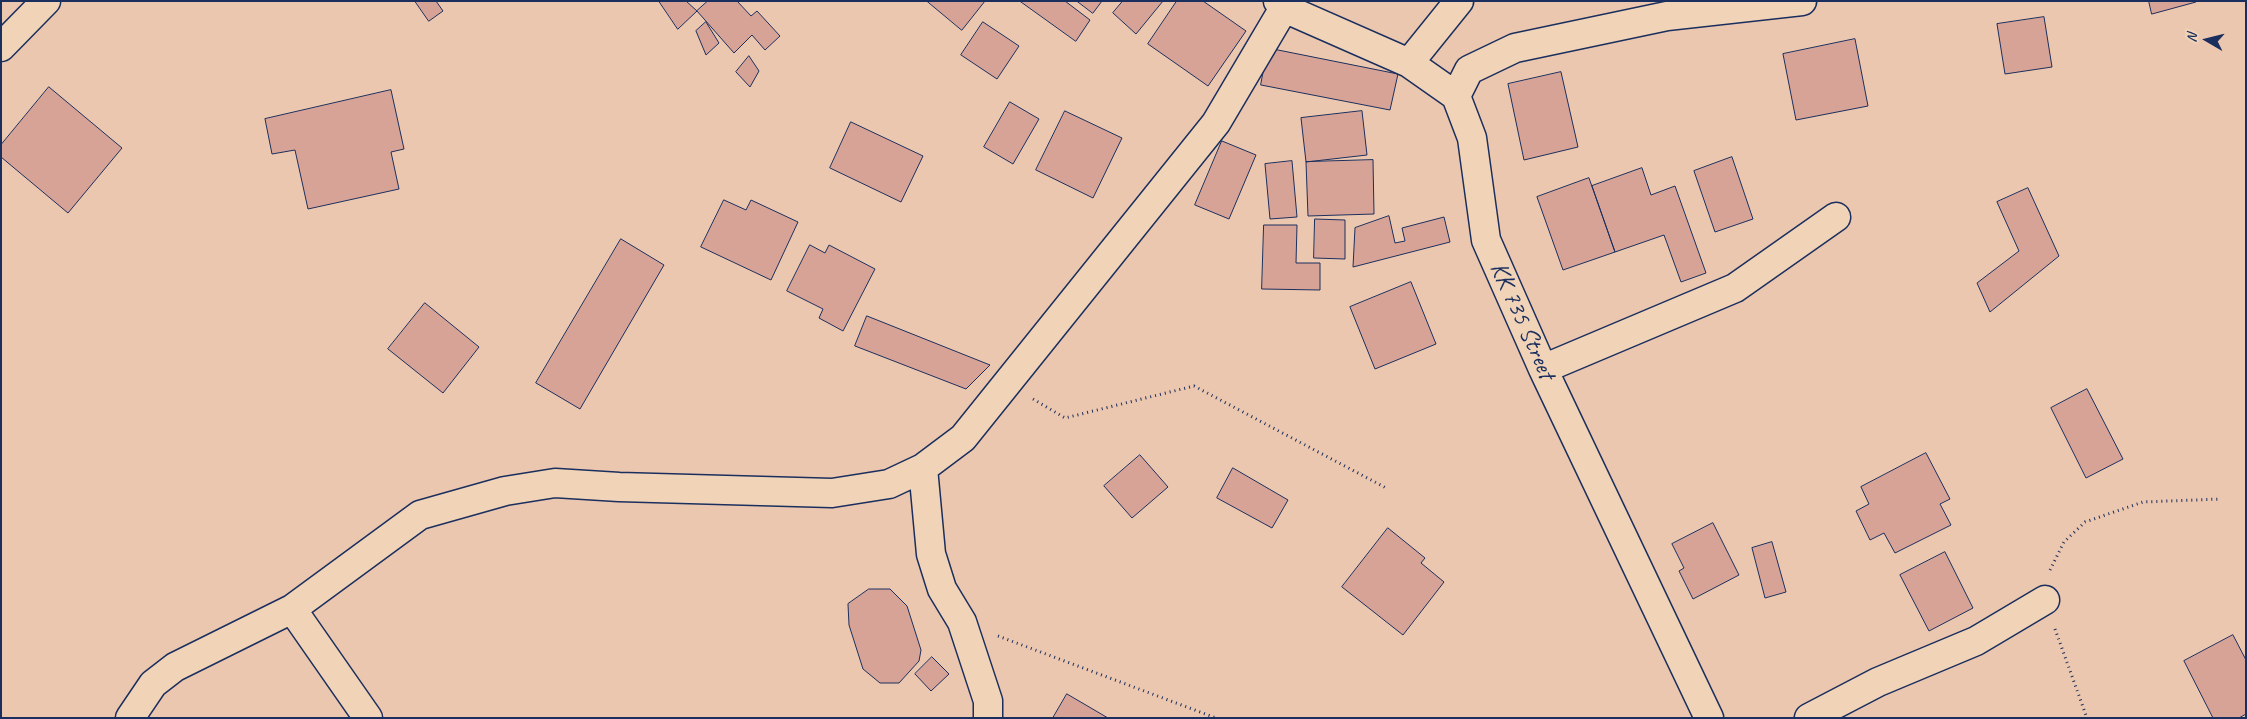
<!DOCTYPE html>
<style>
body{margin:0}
#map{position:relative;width:2247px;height:719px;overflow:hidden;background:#ecc7af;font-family:Caveat,sans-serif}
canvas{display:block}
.frame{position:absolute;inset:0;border:2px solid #1b2f5e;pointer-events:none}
.north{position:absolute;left:2182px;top:15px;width:50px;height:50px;-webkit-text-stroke:4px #f1d4b8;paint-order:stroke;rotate:278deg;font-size:14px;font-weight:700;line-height:20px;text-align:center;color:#1b2f5e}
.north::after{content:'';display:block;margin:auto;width:18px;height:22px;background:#1b2f5e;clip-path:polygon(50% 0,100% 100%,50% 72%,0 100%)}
</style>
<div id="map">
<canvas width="2247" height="719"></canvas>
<div class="frame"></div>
<div class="north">N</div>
</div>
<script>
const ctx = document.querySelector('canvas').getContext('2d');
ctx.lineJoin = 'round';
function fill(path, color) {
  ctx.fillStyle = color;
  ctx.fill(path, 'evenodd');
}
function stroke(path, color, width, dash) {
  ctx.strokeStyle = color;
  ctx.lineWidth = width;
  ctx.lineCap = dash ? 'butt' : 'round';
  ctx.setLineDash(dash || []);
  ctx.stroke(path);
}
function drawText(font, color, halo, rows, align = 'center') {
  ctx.font = font + ' Caveat,sans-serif';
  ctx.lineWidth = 4;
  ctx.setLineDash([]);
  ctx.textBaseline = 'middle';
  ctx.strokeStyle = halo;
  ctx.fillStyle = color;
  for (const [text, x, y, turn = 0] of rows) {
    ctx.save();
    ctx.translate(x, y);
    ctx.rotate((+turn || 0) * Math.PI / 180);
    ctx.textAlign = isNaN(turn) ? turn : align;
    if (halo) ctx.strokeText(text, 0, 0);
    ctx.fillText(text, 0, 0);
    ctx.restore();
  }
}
const building = new Path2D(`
 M415,1H436L443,11L429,21Z
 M659,1H686L697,11L678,29Z
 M708,1H737L751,16L757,11L780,36L765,50L752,35L734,53L697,11Z
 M927,1H985L962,30Z
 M1020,1H1065L1090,20L1076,41Z
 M1077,1H1102L1093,13Z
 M1123,1H1163L1136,34L1113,13Z
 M1177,1H1203L1246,31L1208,86L1148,44Z
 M2149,1H2196V2L2152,14Z
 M2044,17L2052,67L2005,74L1997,24Z
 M706,22L719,43L706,55L696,31Z
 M983,22L1019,46L997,79L961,55Z
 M1855,39L1868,106L1796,120L1783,54Z
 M1268,48L1398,74L1390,110L1261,85Z
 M749,56L759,71L750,87L736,72Z
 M1561,72L1578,147L1524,160L1508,84Z
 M49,87L122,148L68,213L1,157V145Z
 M391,90L404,149L391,152L399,189L308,209L295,150L272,154L265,119Z
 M1010,102L1039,119L1013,164L984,147Z
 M1065,111L1122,138L1093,198L1036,170Z
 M1362,111L1367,155L1306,162L1301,118Z
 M851,122L923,156L901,202L830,168Z
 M1222,141L1256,155L1229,219L1195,205Z
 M1732,157L1753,219L1715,232L1694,171Z
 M1373,160L1374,214L1308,216L1306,162Z
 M1292,161L1297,217L1270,219L1265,164Z
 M1642,168L1651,195L1675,186L1706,273L1681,282L1664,235L1615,252L1592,186Z
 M1589,178L1615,252L1563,270L1537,197Z
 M2028,188L2059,256L1990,312L1977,283L2019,251L1997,202Z
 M724,200L746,210L751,200L798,222L771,280L701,247Z
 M1389,216L1395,243L1405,241L1402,228L1444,217L1450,242L1353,267L1355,228Z
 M1315,219L1345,220V259L1314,258Z
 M1264,225H1297L1296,263H1320V290L1262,289Z
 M621,239L664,265L580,409L536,383Z
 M810,245L825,253L829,245L875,269L843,331L819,318L823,309L787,291Z
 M1411,282L1436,344L1375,369L1350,307Z
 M425,303L479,347L443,393L388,349Z
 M867,316L990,365L966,389L855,346Z
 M2087,389L2123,459L2086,478L2051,408Z
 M1926,453L1950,499L1940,504L1951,525L1895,553L1884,533L1870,540L1856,511L1869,504L1861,487Z
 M1140,455L1168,487L1132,518L1104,486Z
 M1233,468L1288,500L1272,528L1217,498Z
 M1713,523L1739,575L1693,599L1679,571L1684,568L1672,544Z
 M1388,528L1425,558L1421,563L1444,582L1403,635L1342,587Z
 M1772,542L1786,592L1765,598L1752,548Z
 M1945,552L1973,608L1929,631L1900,575Z
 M869,589H890L907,606L921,650L919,661L899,683H880L863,669L849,625L848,604Z
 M2233,635L2246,660V714L2239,718H2213L2184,661Z
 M932,657L949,674L931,691L915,674Z
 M1067,694L1108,718H1053Z`);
const path = new Path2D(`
 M1033,399L1065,418L1194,386L1388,489
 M2050,570L2064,542L2085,522L2143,502L2221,499
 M2055,629L2087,718
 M998,636L1216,718`);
const street = new Path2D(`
 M1278,1L1284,8L1409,63L1456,96L1472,138L1486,240L1543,369L1709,718
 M1,47L46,1
 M1409,63L1459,1
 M1456,96L1469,70L1515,48L1667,16L1802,1
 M1543,369L1735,288L1836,217
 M923,468L931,554L942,589L962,622L988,701V718
 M292,609L368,718
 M130,718L153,684L175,667L292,609L420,515L505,491L555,483L619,487L832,493L889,484L923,468L963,438L1216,123L1284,8
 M1809,718L1878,682L1976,641L2045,600`);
const streetNames = [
 ["KK 735 Street",1522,321,66]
];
fill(building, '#d8a397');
stroke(building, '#1b2f5e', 1);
stroke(street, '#1b2f5e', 31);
stroke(path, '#1b2f5e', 3, [1, 4]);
stroke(street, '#f1d4b8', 28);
drawText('25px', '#1b2f5e', '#f1d4b8', streetNames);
</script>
